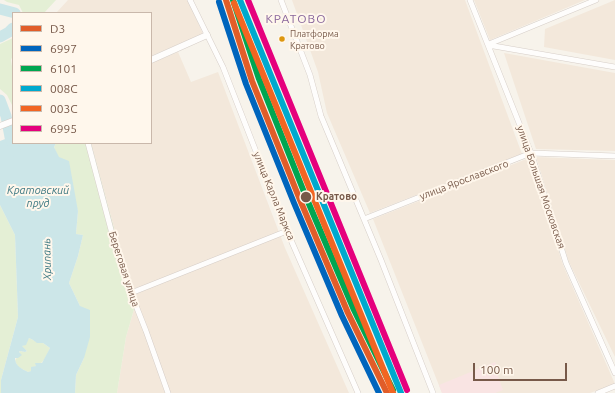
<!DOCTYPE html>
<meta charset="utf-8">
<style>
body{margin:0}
#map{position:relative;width:615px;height:393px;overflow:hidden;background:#f7f3eb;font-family:Ubuntu,sans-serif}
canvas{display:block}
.legend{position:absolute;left:12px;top:12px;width:140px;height:132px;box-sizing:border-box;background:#fff7ec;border:1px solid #c9b8ab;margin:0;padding:5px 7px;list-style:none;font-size:12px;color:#775949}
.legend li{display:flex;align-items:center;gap:8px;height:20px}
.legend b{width:20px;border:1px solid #c9b8ab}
.scale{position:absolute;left:473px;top:363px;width:94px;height:18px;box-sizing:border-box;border:2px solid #775949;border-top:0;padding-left:5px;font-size:12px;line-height:14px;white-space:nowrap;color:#775949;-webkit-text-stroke:3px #fff7ec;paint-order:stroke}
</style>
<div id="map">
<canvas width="615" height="393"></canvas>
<ul class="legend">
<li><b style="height:5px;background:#e15d29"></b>D3</li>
<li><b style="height:5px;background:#0065bd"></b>6997</li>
<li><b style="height:5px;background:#00a651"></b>6101</li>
<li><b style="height:5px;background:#00a9ce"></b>008С</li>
<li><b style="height:5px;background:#f26522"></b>003С</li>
<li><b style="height:5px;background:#e5007d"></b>6995</li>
</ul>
<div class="scale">100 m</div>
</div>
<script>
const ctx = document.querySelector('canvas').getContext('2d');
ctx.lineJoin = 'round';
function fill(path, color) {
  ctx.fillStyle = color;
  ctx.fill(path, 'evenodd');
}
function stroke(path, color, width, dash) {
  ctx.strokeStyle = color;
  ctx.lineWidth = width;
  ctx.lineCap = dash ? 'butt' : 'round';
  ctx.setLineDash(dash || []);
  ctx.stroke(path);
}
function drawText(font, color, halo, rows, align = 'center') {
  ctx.font = font + ' Ubuntu,sans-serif';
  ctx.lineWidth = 4;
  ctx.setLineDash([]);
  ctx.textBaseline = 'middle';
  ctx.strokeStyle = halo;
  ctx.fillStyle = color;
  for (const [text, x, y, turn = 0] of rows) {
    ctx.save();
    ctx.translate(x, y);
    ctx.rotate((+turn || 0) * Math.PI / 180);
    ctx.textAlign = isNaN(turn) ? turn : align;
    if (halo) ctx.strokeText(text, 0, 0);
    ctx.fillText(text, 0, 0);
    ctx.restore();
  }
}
const residential = new Path2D(`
 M68,0H188L203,34L151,56V13H56Z
 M292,0H465L522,154L370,213L327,113L318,72Z
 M474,0H585L490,40Z
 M615,0V60L544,47L545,29Z
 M178,52L191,82L218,72L285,248L349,393H117L126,337L137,299L120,250L91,143H151V63Z
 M504,53L615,73V151L536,149Z
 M536,157L615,160V357L569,262Z
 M529,158L563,265L615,384L590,393H442L373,219Z`);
const medical = new Path2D(`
 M495,362L498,368L497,373L503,390L495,393H442L439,385Z`);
const green = new Path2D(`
 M4,0H56L44,13H23L19,5L7,2Z
 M13,38V55L11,60L13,73V107L7,95L0,89V44Z
 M56,143H91L120,250L137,299L126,337L117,393H75L76,375L84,358L80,306L69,283L78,256L83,235L76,234L78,211L54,147Z
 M0,205L15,235L18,317L1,380V393H0Z
 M29,338L35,341L43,343L50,348C46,357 42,367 31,367V371L28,372L18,367L15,361L20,351L25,352L27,351L21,346L24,345Z`);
const water = new Path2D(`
 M13,136V143H56L54,147L59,157L69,161L78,211L76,234L83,235L78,256L69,283L80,306L90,310V337L84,358L76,375L75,393H1V380L18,317L15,235L0,205V141ZM29,338L33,340L37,343H43L50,348L42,363H35L36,366L31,367V371L28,372C22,369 15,366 15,358H18L22,355L19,352L20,351L25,352L27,351L22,346L26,345Z`);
const river = new Path2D(`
 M0,9L15,13
 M0,37L9,32L13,28
 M0,100L6,116L10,137L15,151`);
const minor = new Path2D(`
 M190,0L223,67L287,231L358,393
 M281,0L310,75L321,116L381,260L433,393
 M470,0L531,153L566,263L615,373
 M489,44L596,0
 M488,45L615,67
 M88,143L114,241L131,293L146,331L168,393
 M364,219L531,153L615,156
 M131,293L287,231
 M598,393L615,386`);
const tertiary = new Path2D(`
 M151,60L207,35
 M0,126L13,121`);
const rail1 = new Path2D(`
 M226,0L252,81L300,200L348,313L387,393`);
const rail2 = new Path2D(`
 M219,2L246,84L294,203L342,316L379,393`);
const rail3 = new Path2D(`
 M233,0L259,79L306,197L354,310L393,390`);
const rail4 = new Path2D(`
 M240,0L401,393`);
const rail5 = new Path2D(`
 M234,3L393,393`);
const rail6 = new Path2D(`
 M248,0L407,390`);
const markers = [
 [282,39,3.5,"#dd970f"],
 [306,197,6,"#775949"]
];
const busNames = [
 ["Платформа",290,34],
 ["Кратово",290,46]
];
const streetNames = [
 ["улица Ярославского",464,180,-21],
 ["улица Большая Московская",541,187,71],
 ["улица Карла Маркса",274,196,68],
 ["Береговая улица",124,269,72]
];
const stopNames = [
 ["Кратово",316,197]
];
const waterNames = [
 ["Кратовский",38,190],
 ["пруд",38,203],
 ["Хрипань",47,259,-91]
];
const quarterNames = [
 ["КРАТОВО",296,19]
];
fill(residential, '#f3e8db');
fill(medical, '#f9e4e3');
fill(green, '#e4efd5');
fill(water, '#cce6e8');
stroke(river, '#cce6e8', 11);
stroke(minor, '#d6cec8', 6);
stroke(tertiary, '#d6cec8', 7);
stroke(minor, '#fefdfc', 5);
stroke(tertiary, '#fefdfc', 6);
stroke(rail1, '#e15d29', 6);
stroke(rail2, '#0065bd', 6);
stroke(rail3, '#00a651', 6);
stroke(rail4, '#00a9ce', 6);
stroke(rail5, '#f26522', 6);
stroke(rail6, '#e5007d', 6);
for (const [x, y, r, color] of markers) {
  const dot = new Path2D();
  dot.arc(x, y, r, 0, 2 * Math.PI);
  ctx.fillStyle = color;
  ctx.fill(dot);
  stroke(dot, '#fff7ec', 1.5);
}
drawText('9px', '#775949', '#fff7ec', busNames, 'left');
drawText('10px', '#775949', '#fff7ec', streetNames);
drawText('bold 10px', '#775949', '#fff7ec', stopNames, 'left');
drawText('italic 11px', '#3f7983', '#fff7ec', waterNames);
ctx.letterSpacing = '1px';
drawText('12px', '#88659b', '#fff7ec', quarterNames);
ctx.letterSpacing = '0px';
</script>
